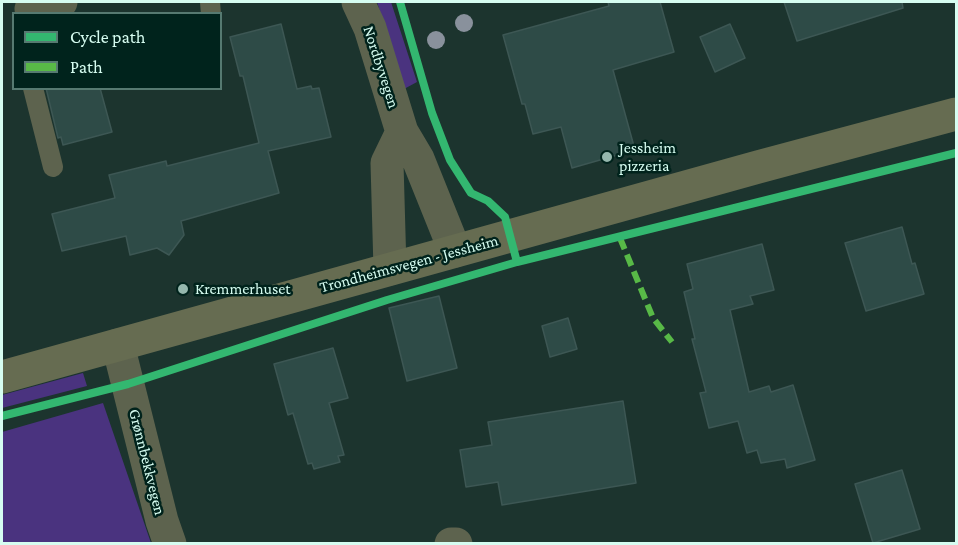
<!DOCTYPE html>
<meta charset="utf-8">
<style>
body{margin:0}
#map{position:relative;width:958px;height:545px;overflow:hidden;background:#1c342e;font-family:"Crimson Pro",serif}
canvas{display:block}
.frame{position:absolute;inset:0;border:3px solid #d6fdf1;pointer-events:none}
.legend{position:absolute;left:12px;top:12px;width:210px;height:78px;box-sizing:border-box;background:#00231c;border:2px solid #567a71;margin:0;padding:8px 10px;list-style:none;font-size:18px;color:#d6fdf1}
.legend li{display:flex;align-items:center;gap:12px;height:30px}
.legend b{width:30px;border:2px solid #567a71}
</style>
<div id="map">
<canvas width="958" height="545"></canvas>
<div class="frame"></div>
<ul class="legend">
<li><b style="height:8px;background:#33b770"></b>Cycle path</li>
<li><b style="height:8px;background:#58b947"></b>Path</li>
</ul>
</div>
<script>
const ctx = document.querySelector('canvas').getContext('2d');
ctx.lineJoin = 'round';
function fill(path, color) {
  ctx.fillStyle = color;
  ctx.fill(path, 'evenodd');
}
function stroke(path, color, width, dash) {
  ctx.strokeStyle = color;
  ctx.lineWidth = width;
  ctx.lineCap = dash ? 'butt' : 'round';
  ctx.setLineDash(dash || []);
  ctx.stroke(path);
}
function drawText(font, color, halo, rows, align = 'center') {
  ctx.font = font + ' "Crimson Pro",serif';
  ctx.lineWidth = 5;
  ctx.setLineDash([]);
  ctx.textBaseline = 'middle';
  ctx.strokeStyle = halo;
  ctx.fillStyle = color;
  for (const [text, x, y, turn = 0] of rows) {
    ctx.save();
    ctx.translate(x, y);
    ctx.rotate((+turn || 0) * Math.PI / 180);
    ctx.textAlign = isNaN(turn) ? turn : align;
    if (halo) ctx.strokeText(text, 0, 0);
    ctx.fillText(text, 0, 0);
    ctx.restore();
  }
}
const green = new Path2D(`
 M377,2H391L417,82L404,89Z
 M83,373L87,386L2,408V395Z
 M103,403L151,543H2V432Z`);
const building = new Path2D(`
 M608,2H660L674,52L613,70L635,150L572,168L561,127L533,134L525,104H522L503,35L609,6Z
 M784,2H902L903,8L797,41Z
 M281,24L297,89L311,86L312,89L319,88L331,137L268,151L279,193L181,221L184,235L169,255L157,248L130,255L126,236L62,251L52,214L115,198L109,175L166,161L167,166L259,143L243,76H240L230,37Z
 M730,24L745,58L715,72L700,37Z
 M46,88H100L112,132L63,145L61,137L58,138Z
 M902,227L912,264L915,263L924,294L866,311L845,243Z
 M762,244L774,290L750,296L753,304L730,310L749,392L769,386L771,392L793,385L815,460L787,468L785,459L761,463L757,450L747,453L738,421L709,428L700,393L706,392L692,339H695L684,292L693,289L687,264Z
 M439,296L457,368L407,381L389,308Z
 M568,318L577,349L550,357L542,326Z
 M333,348L348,398L329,403L344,455L338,456L340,462L314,469L312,463L308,464L293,413L288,415L274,364Z
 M623,401L636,483L502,505L498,482L466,487L460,450L492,445L488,422Z
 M902,470L920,529L873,543L855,484Z`);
const service = new Path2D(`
 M210,2L211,14
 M33,88L53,167`);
const minor = new Path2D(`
 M358,2L370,28L402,132L418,159L455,251
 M31,9L61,2
 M390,269L387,163L402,132
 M118,345L162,521L170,544
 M451,544H456`);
const secondary = new Path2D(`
 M2,377L758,167L956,114`);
const quiet = new Path2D(`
 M620,238L653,318L672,342`);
const cycleway = new Path2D(`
 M400,2L432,113L450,160L471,193L488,201L505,217L517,262
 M2,416L128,384L387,300L517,262L956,153`);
const trees = [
 [464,23],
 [436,40]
];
const markers = [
 [607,157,6,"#95b7ad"],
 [183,289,6,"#95b7ad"]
];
const streetNames = [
 ["Nordbyvegen",381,67,72],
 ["Trondheimsvegen - Jessheim",409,264,-15],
 ["Grønnbekkvegen",147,462,76]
];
const poiNames = [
 ["Jessheim",619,148],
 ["pizzeria",619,166],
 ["Kremmerhuset",195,289]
];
fill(green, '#4a337f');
fill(building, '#2e4b47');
stroke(building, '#3d5754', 1.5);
stroke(service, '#5d634e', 20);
stroke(minor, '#5d634e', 33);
stroke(secondary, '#666c51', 33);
stroke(quiet, '#58b947', 6, [12, 6]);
stroke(cycleway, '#33b770', 8);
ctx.fillStyle = '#89919c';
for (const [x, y] of trees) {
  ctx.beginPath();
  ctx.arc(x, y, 9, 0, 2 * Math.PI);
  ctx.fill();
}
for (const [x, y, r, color] of markers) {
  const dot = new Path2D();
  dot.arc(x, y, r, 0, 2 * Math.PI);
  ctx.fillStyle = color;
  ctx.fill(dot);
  stroke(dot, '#00231c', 2);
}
drawText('16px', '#d6fdf1', '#00231c', streetNames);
drawText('16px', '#d6fdf1', '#00231c', poiNames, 'left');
</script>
